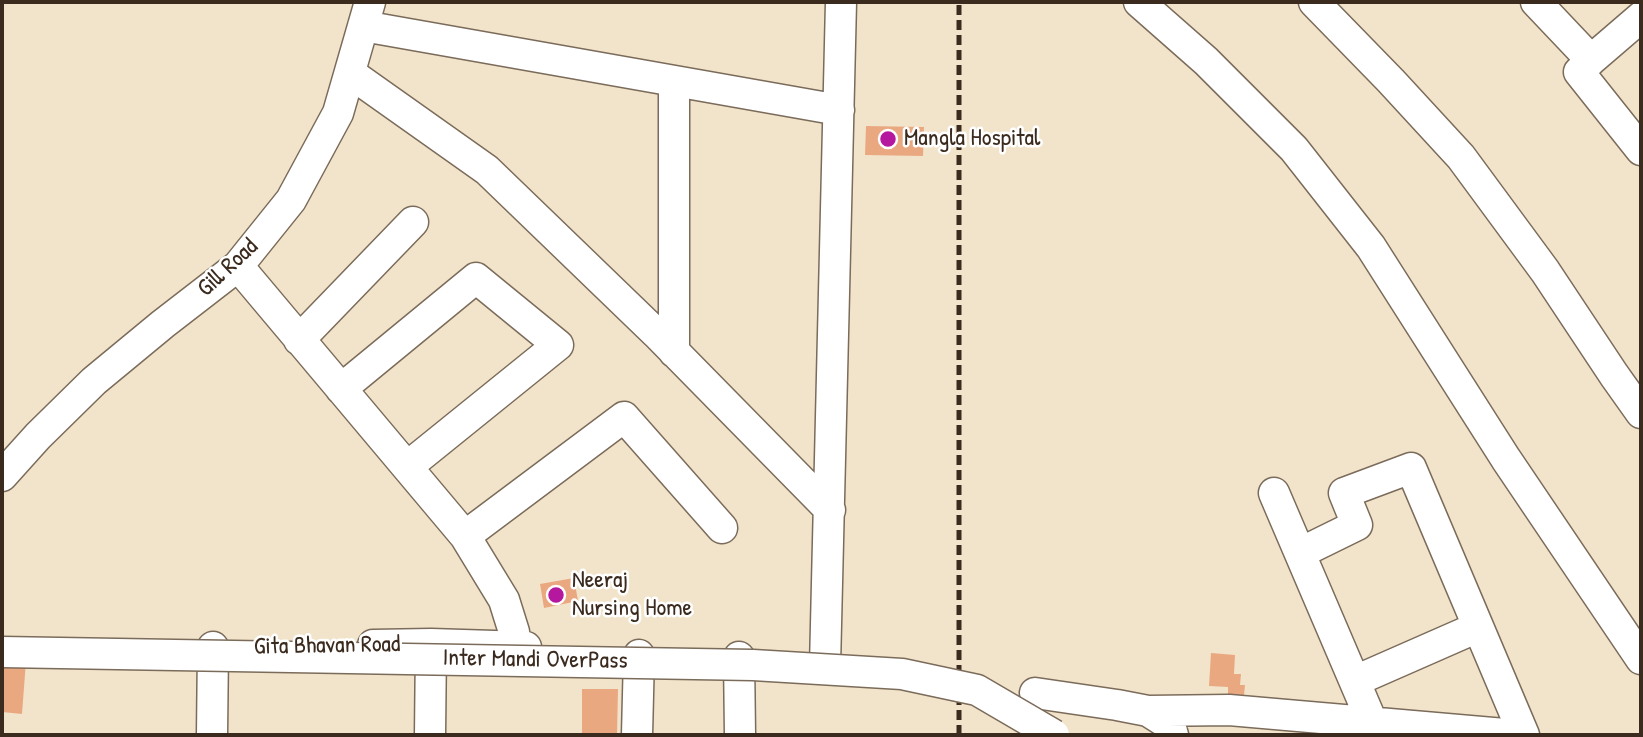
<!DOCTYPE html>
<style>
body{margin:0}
#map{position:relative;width:1643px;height:737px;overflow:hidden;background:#f2e4ca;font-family:"Patrick Hand",sans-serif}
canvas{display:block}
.frame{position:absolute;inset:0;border:4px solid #3b2a1e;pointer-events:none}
</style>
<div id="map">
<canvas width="1643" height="737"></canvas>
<div class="frame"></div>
</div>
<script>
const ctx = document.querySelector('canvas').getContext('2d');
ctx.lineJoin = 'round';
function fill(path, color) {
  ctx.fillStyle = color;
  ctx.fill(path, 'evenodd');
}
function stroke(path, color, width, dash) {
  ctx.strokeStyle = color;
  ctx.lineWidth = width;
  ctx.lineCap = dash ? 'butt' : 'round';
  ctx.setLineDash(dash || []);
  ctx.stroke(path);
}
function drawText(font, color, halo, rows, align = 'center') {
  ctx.font = font + ' "Patrick Hand",sans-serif';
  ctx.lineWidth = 5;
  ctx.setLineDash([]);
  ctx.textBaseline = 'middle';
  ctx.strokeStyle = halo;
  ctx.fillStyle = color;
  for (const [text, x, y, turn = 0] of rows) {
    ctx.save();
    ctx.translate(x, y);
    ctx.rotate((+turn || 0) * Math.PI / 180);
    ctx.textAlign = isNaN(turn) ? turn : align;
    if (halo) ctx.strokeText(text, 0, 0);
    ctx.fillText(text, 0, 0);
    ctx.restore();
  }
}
const building = new Path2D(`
 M866,126L924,127L923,156L865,155Z
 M574,578L578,601L544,608L540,584Z
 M1211,653L1235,655L1234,674H1241L1240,685H1245L1244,695L1228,694V687L1209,686Z
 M2,659L26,661L22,714L2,712Z
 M582,689H618L617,735H582Z`);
const minor = new Path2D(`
 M1139,2L1206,61L1294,149L1371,247L1506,459L1641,659
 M1314,2L1391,81L1461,157L1545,271L1614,375L1641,413
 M1536,2L1591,60L1579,72L1641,150
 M363,26L839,110
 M1591,60L1641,17
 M350,73L487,170L659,336L830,510
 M238,266L465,536L504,600L514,632L516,646
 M299,340L413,222
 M674,352V81
 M341,389L476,278L558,345L407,467
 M2,476L38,436L94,381L163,324L238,266L291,200L338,113L370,2
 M1274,493L1372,722
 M465,536L624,417L722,528
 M1300,553L1357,525L1344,493L1411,468L1524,735
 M373,645L431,644L526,647
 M739,657L740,735
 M825,666L841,2
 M1355,681L1478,627
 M1035,693L1117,705L1148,711L1170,725L1173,735
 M1148,711L1229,710L1516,735
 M212,735L213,647
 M430,735L431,644
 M637,735L639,655`);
const rail = new Path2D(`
 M959,735V2`);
const minorBridge = new Path2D(`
 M2,652L753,665L902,674L977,690L1054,735`);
const markers = [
 [888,139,9,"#b5179e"],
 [556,595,9,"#b5179e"]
];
const poiNames = [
 ["Mangla Hospital",904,139],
 ["Neeraj",572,581],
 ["Nursing Home",572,609]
];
const streetNames = [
 ["Gill Road",228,268,-43],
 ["Gita Bhavan Road",327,646,-1],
 ["Inter Mandi OverPass",535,660,1]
];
fill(building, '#eaa881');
stroke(minor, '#7b6b5a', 33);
stroke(minor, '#fff', 30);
stroke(rail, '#3b2a1e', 5, [10, 5]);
stroke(minorBridge, '#7b6b5a', 33, []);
stroke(minorBridge, '#fff', 30);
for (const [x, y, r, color] of markers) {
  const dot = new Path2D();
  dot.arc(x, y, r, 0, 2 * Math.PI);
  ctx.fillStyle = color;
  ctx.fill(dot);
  stroke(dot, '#fff', 2.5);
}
drawText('24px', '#3b2a1e', '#fff', poiNames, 'left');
drawText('24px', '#3b2a1e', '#fff', streetNames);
</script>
